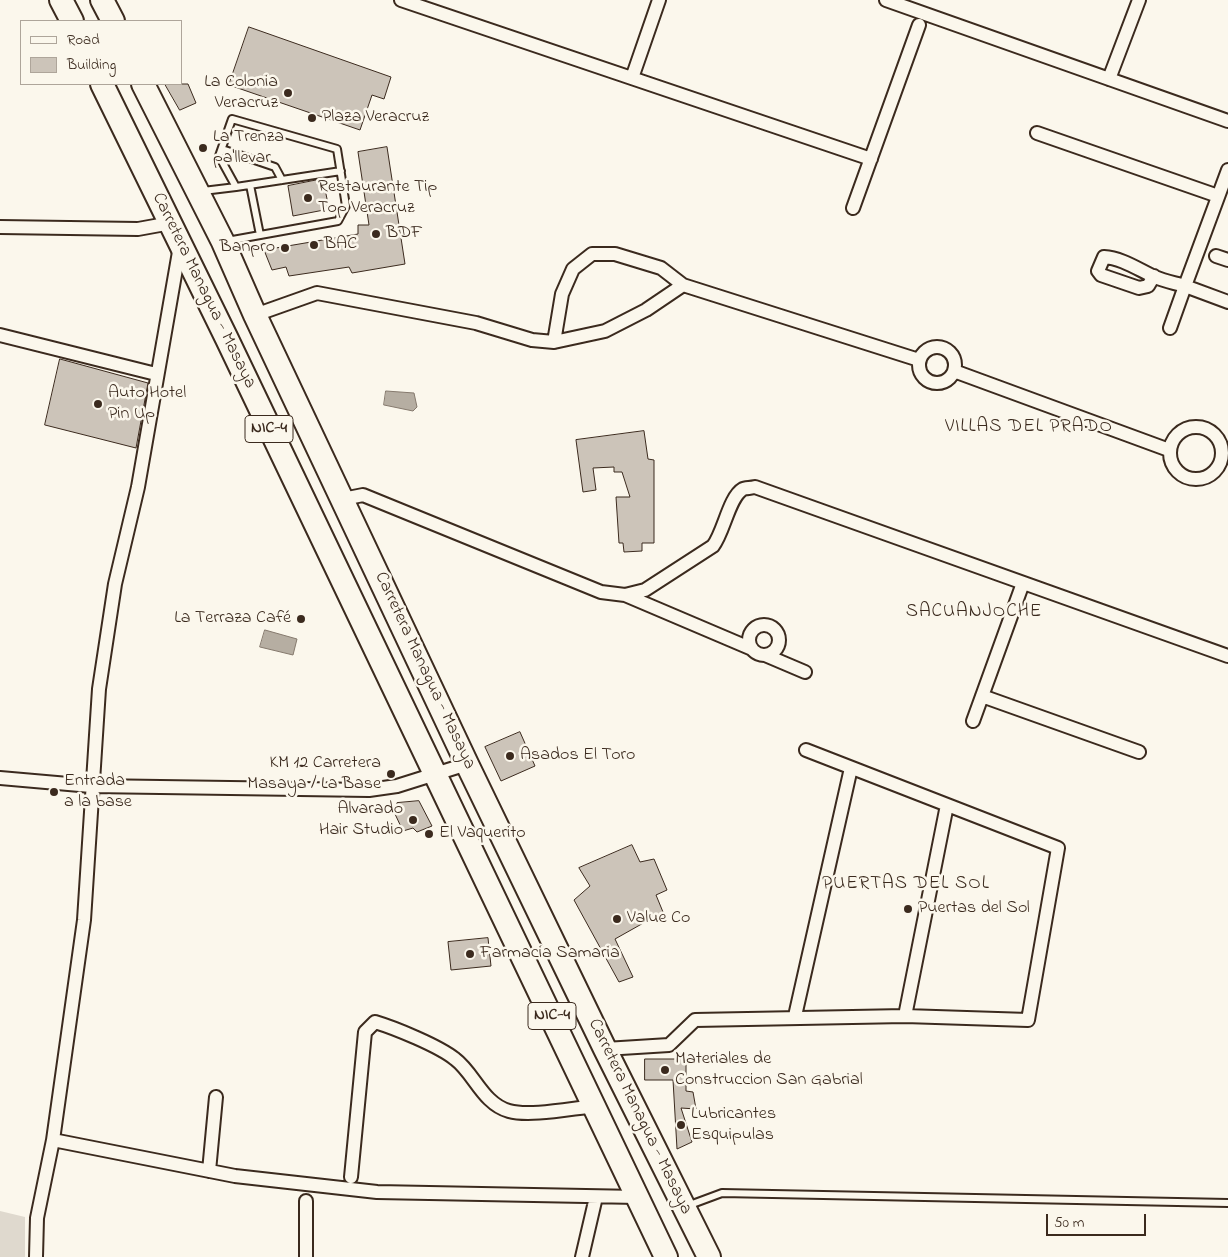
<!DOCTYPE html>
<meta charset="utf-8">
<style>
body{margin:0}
#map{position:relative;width:1228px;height:1257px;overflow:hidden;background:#fbf7ec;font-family:"Indie Flower",sans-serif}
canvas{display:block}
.legend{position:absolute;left:20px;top:20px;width:162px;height:65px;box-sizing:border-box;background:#fbf7ec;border:1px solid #aea59a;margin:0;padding:6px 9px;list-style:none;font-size:15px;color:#3b2a1e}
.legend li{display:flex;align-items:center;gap:10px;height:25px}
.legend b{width:25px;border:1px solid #aea59a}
.scale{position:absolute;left:1046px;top:1214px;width:100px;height:22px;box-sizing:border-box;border:2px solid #3b2a1e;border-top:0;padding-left:6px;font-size:15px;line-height:18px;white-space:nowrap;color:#3b2a1e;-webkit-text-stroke:4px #fbf7ec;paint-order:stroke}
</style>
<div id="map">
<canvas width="1228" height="1257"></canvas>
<ul class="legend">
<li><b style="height:6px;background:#fbf7ec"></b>Road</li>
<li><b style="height:14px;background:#ccc4b9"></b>Building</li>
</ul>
<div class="scale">50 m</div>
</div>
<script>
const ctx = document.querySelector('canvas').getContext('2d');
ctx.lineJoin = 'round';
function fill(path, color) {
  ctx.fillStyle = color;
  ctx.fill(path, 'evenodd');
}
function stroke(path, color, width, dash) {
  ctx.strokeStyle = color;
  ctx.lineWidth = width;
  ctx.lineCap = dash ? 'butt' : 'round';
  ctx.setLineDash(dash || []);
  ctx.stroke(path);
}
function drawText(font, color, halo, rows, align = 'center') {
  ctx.font = font + ' "Indie Flower",sans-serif';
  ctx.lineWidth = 5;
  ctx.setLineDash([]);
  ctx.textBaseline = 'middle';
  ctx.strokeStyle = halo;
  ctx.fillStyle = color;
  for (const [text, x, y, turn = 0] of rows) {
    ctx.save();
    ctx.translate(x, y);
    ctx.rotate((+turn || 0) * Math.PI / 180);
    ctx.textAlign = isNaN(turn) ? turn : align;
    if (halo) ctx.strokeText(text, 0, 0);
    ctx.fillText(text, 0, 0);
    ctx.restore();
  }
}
const green = new Path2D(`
 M0,1211L25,1217V1257H0Z`);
const water = new Path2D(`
 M386,391L414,393L417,407L413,411L384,405Z
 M265,630L297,639L293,655L260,647Z`);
const building = new Path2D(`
 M249,27L391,77L384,99L372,95L360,130L229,85Z
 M165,84H188L196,103L180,110Z
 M387,147L405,264L352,273L349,267L289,276L286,267L272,270L264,250L358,234V225H369L358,152Z
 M323,179L329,209L293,216L288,186Z
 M60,359L148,383L136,448L45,425Z
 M644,431L648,459L654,460V543H642V551L624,552L623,543H619L616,497H630L622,472H614V467L593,468L596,490L583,492L576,440Z
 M520,732L535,766L501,781L485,747Z
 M419,801L432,826L417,832L413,828L403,831L395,814L397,803Z
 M632,845L640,862L654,859L667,890L656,895L663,912L615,939L633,977L619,982L574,900L590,886L579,868Z
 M488,938L491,966L451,970L448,942Z
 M645,1059H686V1091L693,1092L696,1109L681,1108L692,1142L677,1149L673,1080H645Z`);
const lane = new Path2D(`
 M222,149L275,167L282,180
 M250,185L260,235
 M236,187L341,171
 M203,191L236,187L219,156L232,119L337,149L346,206L338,221L227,241
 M687,1206L722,1193L1228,1203`);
const street = new Path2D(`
 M401,0L871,159
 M886,0L1228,121
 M632,78L659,0
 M1109,79L1139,0
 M1037,133L1218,196
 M1228,170L1185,286L1228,302
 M853,208L919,25
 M0,227L138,229L171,223
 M1216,256L1228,260
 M1154,276L1148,286L1139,288L1101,275L1098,271L1104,257C1122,258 1139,270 1155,277C1164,281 1175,283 1185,286L1170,328
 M255,315L317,293L476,323L532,340L554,342L605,331L646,310L683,285
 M0,335L156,374
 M554,342L562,294L573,269L592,254H615L661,268L683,285L919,360
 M919 365a18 18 0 1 1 36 0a18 18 0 1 1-36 0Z
 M954,371L1169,450
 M1170 453a26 26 0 1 1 52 0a26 26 0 1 1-52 0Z
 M343,499L363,495L601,592L625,595L645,590L713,546C724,532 729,497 743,489C745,488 751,488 755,487L1228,656
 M625,595L752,649
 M749 640a15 15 0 1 1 30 0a15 15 0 1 1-30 0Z
 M765,655L805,672
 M982,696L1139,752
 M973,721L1023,583
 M0,778L91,786L369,790L397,786L467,764
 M795,1016L851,768
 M905,1016L947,805
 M605,1049L669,1045L695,1020L905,1016L1028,1020L1058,848L806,750
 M53,1140L235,1176L377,1192L638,1197
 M209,1171L216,1097
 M351,1177L365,1032L375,1022C395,1028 439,1046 455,1059C474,1073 483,1104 509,1111C530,1117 573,1108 596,1106
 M306,1201V1257
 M36,1257L37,1218L53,1140L84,920L99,689L115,584L138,487L180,246
 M582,1257L596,1197`);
const highway = new Path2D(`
 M61,0L72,21
 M102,0L113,21
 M102,84L227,339L666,1257
 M143,84L223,242L255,315L467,764L605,1049L709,1257`);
const markers = [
 [288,93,5,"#3b2a1e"],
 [312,118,5,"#3b2a1e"],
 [203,148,5,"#3b2a1e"],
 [308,198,5,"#3b2a1e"],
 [376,234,5,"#3b2a1e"],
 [314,245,5,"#3b2a1e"],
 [285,248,5,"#3b2a1e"],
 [98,404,5,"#3b2a1e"],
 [301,619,5,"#3b2a1e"],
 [510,756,5,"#3b2a1e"],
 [391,774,5,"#3b2a1e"],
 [54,792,5,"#3b2a1e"],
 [413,820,5,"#3b2a1e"],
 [429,834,5,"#3b2a1e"],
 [908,909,5,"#3b2a1e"],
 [617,919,5,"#3b2a1e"],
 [470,954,5,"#3b2a1e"],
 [665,1070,5,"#3b2a1e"],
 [681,1125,5,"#3b2a1e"]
];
const shields = [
 [269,429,48],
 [552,1016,48]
];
const shieldNames = [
 ["NIC-4",269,429],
 ["NIC-4",552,1016]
];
const poiNames = [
 ["La Colonia",278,83,"right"],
 ["Veracruz",278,104,"right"],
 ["Plaza Veracruz",322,118],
 ["La Trenza",213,138],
 ["pa'llevar",213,159],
 ["Restaurante Tip",318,188],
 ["Top Veracruz",318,209],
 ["BDF",386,234],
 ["BAC",324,245],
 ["Banpro",275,248,"right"],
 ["Auto Hotel",108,394],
 ["Pin Up",108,415],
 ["La Terraza Café",291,619,"right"],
 ["Asados El Toro",520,756],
 ["KM 12 Carretera",381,764,"right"],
 ["Masaya / La Base",381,785,"right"],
 ["Entrada",64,782],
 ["a la base",64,803],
 ["Alvarado",403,810,"right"],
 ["Hair Studio",403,831,"right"],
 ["El Vaquerito",439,834],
 ["Puertas del Sol",918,909],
 ["Value Co",627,919],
 ["Farmacia Samaria",480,954],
 ["Materiales de",675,1060],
 ["Construccion San Gabrial",675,1081],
 ["Lubricantes",691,1115],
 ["Esquipulas",691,1136]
];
const streetNames = [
 ["Carretera Managua - Masaya",203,291,64],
 ["Carretera Managua - Masaya",424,671,65],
 ["Carretera Managua - Masaya",639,1117,64]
];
const neighbourhoodNames = [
 ["VILLAS DEL PRADO",1029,428],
 ["SACUANJOCHE",974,613],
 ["PUERTAS DEL SOL",906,885]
];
fill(green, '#dfd9ce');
fill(water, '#b6aea2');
stroke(water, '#85796d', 1);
fill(building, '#ccc4b9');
stroke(building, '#3b2a1e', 1);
stroke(lane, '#3b2a1e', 10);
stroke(street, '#3b2a1e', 16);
stroke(highway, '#3b2a1e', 26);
stroke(lane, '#fbf7ec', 6);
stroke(street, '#fbf7ec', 12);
stroke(highway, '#fbf7ec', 22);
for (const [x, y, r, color] of markers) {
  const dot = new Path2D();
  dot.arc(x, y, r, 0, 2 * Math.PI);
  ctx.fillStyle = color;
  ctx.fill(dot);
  stroke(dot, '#fbf7ec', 2);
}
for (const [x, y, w] of shields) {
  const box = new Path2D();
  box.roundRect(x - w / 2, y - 13.5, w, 27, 4);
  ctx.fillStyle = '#fbf7ec';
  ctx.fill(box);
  stroke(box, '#3b2a1e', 1);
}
drawText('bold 16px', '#3b2a1e', null, shieldNames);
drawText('18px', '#3b2a1e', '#fbf7ec', poiNames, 'left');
drawText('18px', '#3b2a1e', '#fbf7ec', streetNames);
ctx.letterSpacing = '1px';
drawText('19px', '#3b2a1e', '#fbf7ec', neighbourhoodNames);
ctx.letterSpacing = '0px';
</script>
